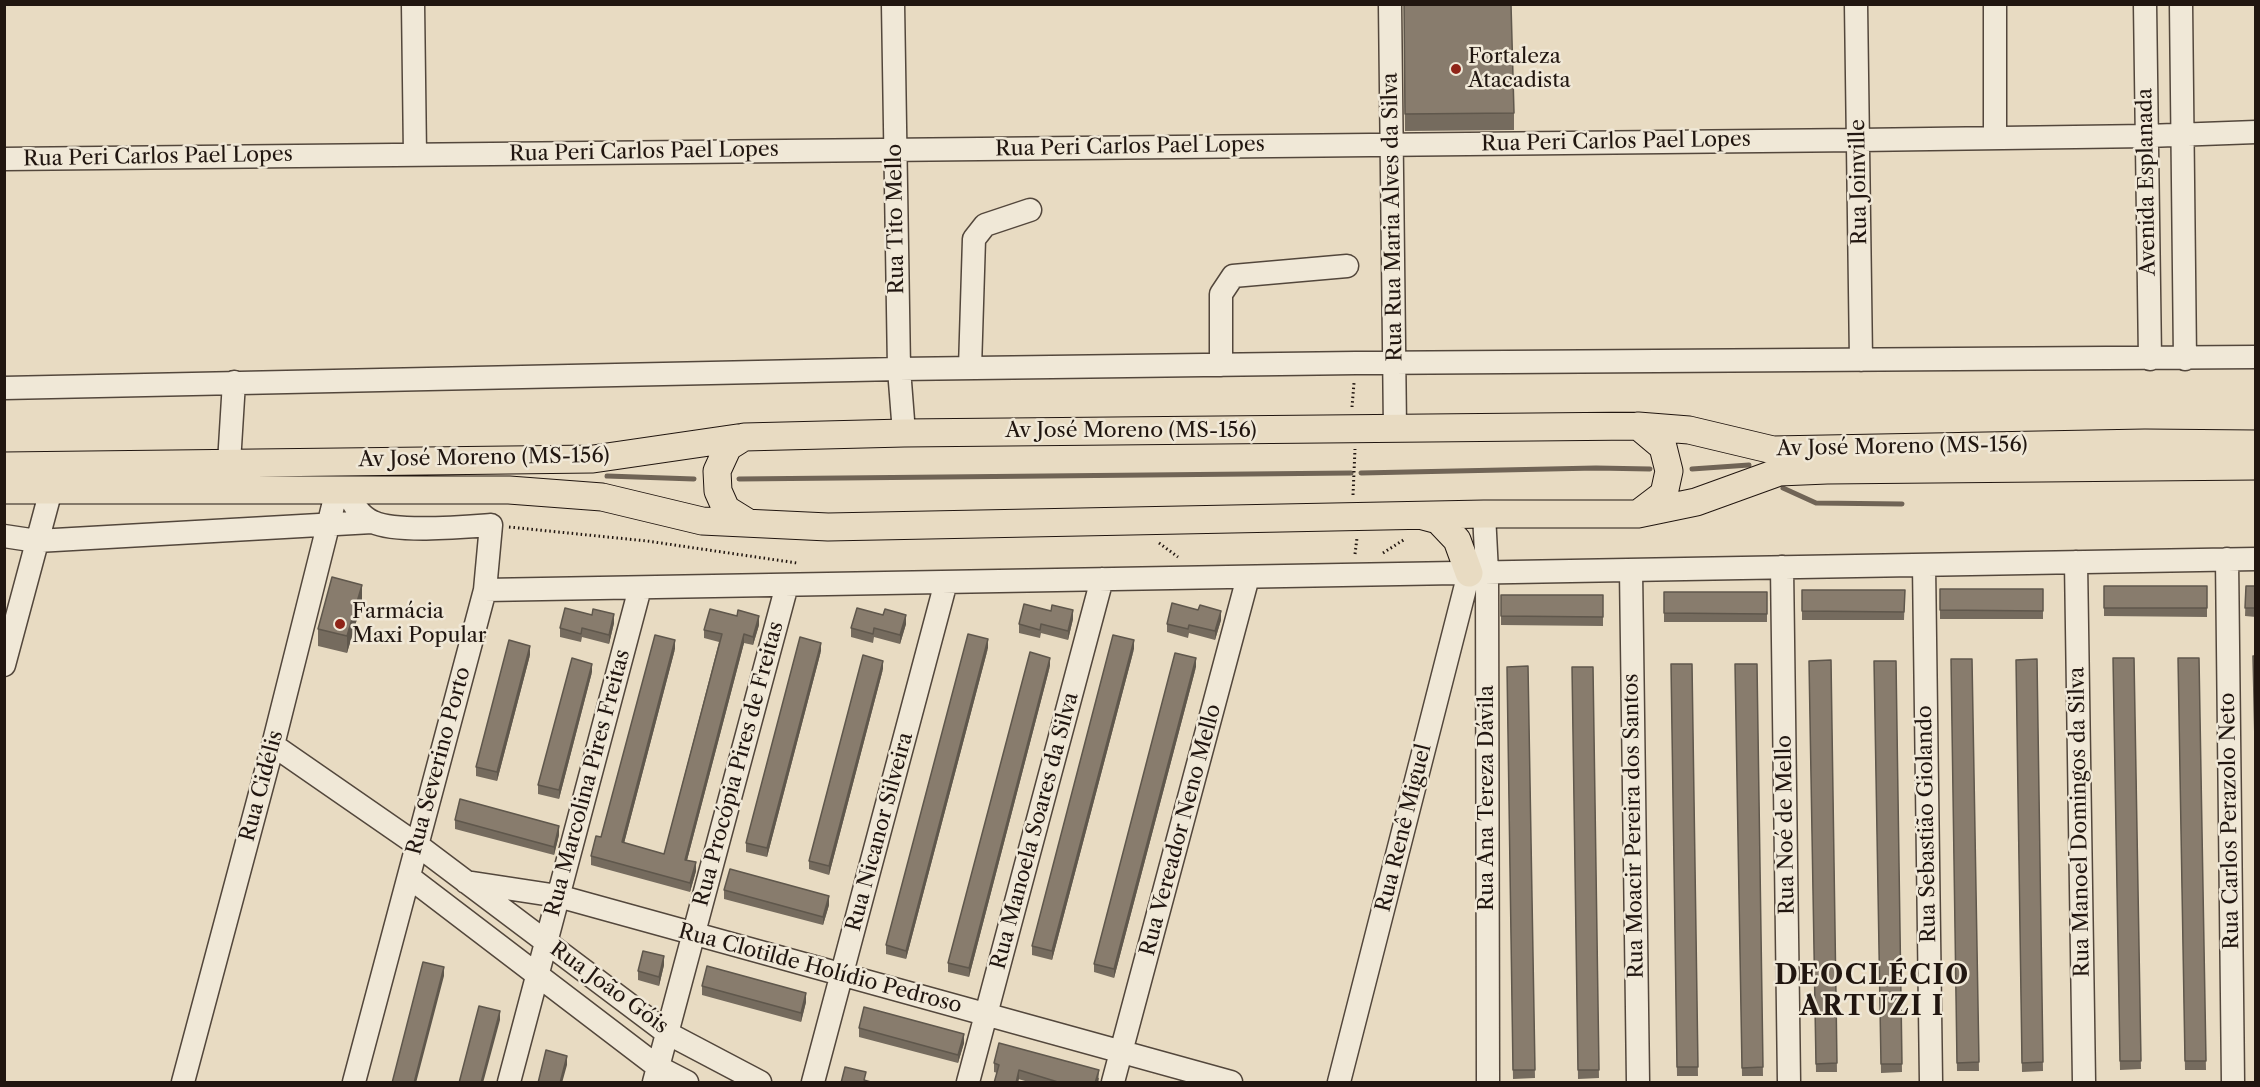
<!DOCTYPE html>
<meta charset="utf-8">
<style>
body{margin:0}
#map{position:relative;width:2260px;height:1087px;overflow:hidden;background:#e8dbc2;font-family:"Libre Caslon Text",serif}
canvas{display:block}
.frame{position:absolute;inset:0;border:6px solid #211610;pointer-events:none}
</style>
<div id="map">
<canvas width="2260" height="1087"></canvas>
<div class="frame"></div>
</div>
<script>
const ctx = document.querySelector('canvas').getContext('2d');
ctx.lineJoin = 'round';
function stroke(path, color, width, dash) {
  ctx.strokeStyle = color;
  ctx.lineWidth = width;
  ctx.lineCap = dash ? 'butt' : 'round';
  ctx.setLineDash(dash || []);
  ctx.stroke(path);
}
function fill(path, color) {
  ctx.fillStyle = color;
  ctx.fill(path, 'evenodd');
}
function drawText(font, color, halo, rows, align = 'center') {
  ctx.font = font + ' "Libre Caslon Text",serif';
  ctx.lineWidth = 5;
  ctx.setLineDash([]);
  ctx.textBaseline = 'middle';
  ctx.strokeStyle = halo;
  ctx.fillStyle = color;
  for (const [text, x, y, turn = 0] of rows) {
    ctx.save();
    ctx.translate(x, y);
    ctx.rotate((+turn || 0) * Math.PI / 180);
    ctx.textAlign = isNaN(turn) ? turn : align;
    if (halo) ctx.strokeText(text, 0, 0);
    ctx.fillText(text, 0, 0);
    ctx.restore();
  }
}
const stream = new Path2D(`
 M1692,469L1749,465
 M1361,473L1596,468L1650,469
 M607,476L694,479
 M739,479L1351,473
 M1783,488L1816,503L1902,504`);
const path = new Path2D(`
 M1352,407L1354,383
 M1353,495L1355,449
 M509,527L647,541L797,563
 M1159,543L1178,557
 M1383,553L1405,539
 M1355,554L1357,538`);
const minor = new Path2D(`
 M413,4L415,155
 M893,4L899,369L904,433
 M1390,4L1395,429
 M1856,4L1861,360
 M1995,4V137
 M2145,4L2150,359
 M2181,4L2185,359
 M4,159L1858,140L2147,136L2256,132
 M1221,365V294L1233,276L1347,266
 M970,368L974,239L985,225L1030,210
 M4,388L899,369L1356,363L2256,357
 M229,463L234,382
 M346,490C353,503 359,516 373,522C396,533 464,527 491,525L485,590L354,1082
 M1484,514L1487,572L1488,1082
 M4,536L37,541L372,522
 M2227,559L2233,1082
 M2076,562L2084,1082
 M1924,565L1931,1082
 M1782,567L1789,1082
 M1631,570L1638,1082
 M485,590L2256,559
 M4,665L51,490
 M273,745L416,844L667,1033L760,1082
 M409,877L658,1067L687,1082
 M466,882L558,896L1231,1082
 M183,1082L273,745L337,490
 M509,1082L640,588
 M654,1082L787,585
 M813,1082L946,582
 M968,1082L1102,579
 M1113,1082L1248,577
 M1339,1082L1469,573`);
const major = new Path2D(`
 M1638,426L1663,447L1669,471L1664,494L1639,513
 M744,437L728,447L717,471L718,491L726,509L747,522
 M4,466L593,459L744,437L904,433L1638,426L1689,430L1773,450L2145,443L2256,444
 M4,490H509L602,497L702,521L828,527L1484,514H1638L1696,502L1779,472L1827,470L2256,466
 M1423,516L1438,520L1457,540L1469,573`);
const wall = new Path2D(`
 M1404,4L1514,113V130L1405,131Z
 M2104,586H2207V617L2104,616Z
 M2246,586H2256V617L2245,616Z
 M1940,589H2043V619H1940Z
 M1802,590H1905L1904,620H1802Z
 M1664,592H1767V622H1664Z
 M1501,595H1603V626L1501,625Z
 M362,602L347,653L318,646V629Z
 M1051,611L1073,619L1068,640L1041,633L1040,638L1019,633V624Z
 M883,615L906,624L900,644L874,637L873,643L851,637V628Z
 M1221,620L1215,640L1189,633L1188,638L1167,632V624Z
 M614,623L609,644L582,637L581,642L560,637V628Z
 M759,625L753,645L744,643L687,860L696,871L690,892L591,865V856L601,837L675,649L624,843L664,854L719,642L704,638V630Z
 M988,648L906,959L886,954V945Z
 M1134,649L1052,960L1032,955V946Z
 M821,651L767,857L746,852V843Z
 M530,655L497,781L476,776V767Z
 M2113,658H2134L2141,1069L2120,1070Z
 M2178,658H2199L2206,1070H2185Z
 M1951,659H1972L1979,1071H1957Z
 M2037,659L2043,1071L2022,1072L2016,660Z
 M1831,660L1837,1072H1816L1809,661Z
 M1874,661H1896L1902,1072L1881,1073Z
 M1671,664H1692L1698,1076H1677Z
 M1735,664H1757L1763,1076H1742Z
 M1050,666L969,977L948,972V963Z
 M1528,666L1535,1078L1513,1079L1507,667Z
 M1196,667L1114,978L1094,972V964Z
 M1572,667H1593L1599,1078L1578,1079Z
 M883,669L829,875L809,869V861Z
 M592,672L559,799L538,794V785Z
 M455,820L559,835L554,855L455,829Z
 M724,890L829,905L823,925L724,899Z
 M664,965L659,986L638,980V971Z
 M702,986L806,1002L801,1022L702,995Z
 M859,1028L964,1043L958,1063L859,1037Z
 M994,1063L1099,1078L1098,1083H1032L994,1072Z`);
const shadedWall = new Path2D(`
 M362,585V602L347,653V636Z
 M1073,610V619L1068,640V631Z
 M1221,611V620L1215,640V631Z
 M614,614V623L609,644V635Z
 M906,615V624L900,644V635Z
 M759,616V625L753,645V637Z
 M744,634V643L685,868V860Z
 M988,639V648L906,959V951Z
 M675,640V649L622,851V842Z
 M1134,640V649L1052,960V951Z
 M821,643V651L767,857V848Z
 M530,646V655L497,781V772Z
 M1050,658V666L969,977V968Z
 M1196,658V667L1114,978V969Z
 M883,661V669L829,875V866Z
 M592,664V672L559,799V790Z
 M559,826V835L554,855V847Z
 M696,862V871L690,892V883Z
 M829,896V905L823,925V917Z
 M664,956V965L659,986V977Z
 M444,967V976L416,1083H414Z
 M806,993V1002L801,1022V1013Z
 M500,1011V1020L483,1083H481Z
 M964,1034V1043L958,1063V1055Z
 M567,1056V1065L562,1083H560Z
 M1019,1070V1079L1018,1083H1016Z
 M1099,1070L1098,1083H1095Z`);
const building = new Path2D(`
 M1404,4H1511L1514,113L1405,114Z
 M332,577L362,585L347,636L318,629Z
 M2104,586H2207V608H2104Z
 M2246,586H2256V608H2245Z
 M1940,589H2043V611L1940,610Z
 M1802,590H1905L1904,612L1802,611Z
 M1664,592H1767V614L1664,613Z
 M1501,595H1603V617L1501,616Z
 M1172,603L1198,610L1200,605L1221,611L1215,631L1189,625L1188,629L1167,624Z
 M1024,604L1051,611L1052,605L1073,610L1068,631L1041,624L1040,630L1019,624Z
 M565,608L592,615L593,609L614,614L609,635L582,628L581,634L560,628Z
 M857,608L883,615L885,609L906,615L900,635L874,628L873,634L851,628Z
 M710,609L737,616L738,610L759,616L753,637L744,634L685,860L696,862L690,883L591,856L596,836L601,837L655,635L675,640L622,842L664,854L722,634L704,630Z
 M968,634L988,639L906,951L886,945Z
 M1113,635L1134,640L1052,951L1032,946Z
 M800,637L821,643L767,848L746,843Z
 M509,640L530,646L497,772L476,767Z
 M1030,652L1050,658L969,968L948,963Z
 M1175,653L1196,658L1114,969L1094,964Z
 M863,655L883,661L829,866L809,861Z
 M2253,656H2256V786Z
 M572,658L592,664L559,790L538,785Z
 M2113,658H2134L2141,1061H2120Z
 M2178,658H2199L2206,1061H2185Z
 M1951,659H1972L1979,1062L1957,1063Z
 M2037,659L2043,1062L2022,1063L2016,660Z
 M1831,660L1837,1063L1816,1064L1809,661Z
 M1874,661H1896L1902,1064H1881Z
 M1671,664H1692L1698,1067H1677Z
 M1735,664H1757L1763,1067L1742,1068Z
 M1528,666L1535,1070H1513L1507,667Z
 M1572,667H1593L1599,1070H1578Z
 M460,799L559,826L554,847L455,820Z
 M730,869L829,896L823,917L724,890Z
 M643,951L664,956L659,977L638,971Z
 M423,962L444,967L414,1083H392Z
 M707,966L806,993L801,1013L702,986Z
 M479,1006L500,1011L481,1083H459Z
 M864,1007L964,1034L958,1055L859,1028Z
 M999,1043L1099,1070L1095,1083H1061L1019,1070L1016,1083H994L999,1065L994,1063Z
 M546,1050L567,1056L560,1083H538Z
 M845,1067L866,1072L864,1080L874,1083H841Z`);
const markers = [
 [1456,69,6,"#8f2418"],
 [340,624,6,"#8f2418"]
];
const poiNames = [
 ["Fortaleza",1468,57],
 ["Atacadista",1468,81],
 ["Farmácia",352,612],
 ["Maxi Popular",352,636]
];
const streetNames = [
 ["Rua Peri Carlos Pael Lopes",1616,142,-1],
 ["Rua Peri Carlos Pael Lopes",1130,147,-1],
 ["Rua Peri Carlos Pael Lopes",644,152,-1],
 ["Rua Peri Carlos Pael Lopes",158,157,-1],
 ["Rua Joinville",1859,182,-91],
 ["Avenida Esplanada",2147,182,-91],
 ["Rua Rua Maria Alves da Silva",1393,217,-91],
 ["Rua Tito Mello",896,219,-91],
 ["Av José Moreno (MS-156)",1131,431],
 ["Av José Moreno (MS-156)",1902,447,-1],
 ["Av José Moreno (MS-156)",484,458,-1],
 ["Rua Severino Porto",439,761,-75],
 ["Rua Procópia Pires de Freitas",739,764,-75],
 ["Rua Marcolina Pires Freitas",588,783,-75],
 ["Rua Cidélis",262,786,-75],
 ["Rua Ana Tereza Dávila",1487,798,-90],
 ["Rua Carlos Perazolo Neto",2230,821,-91],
 ["Rua Manoel Domingos da Silva",2080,822,-91],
 ["Rua Sebastião Giolando",1927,824,-91],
 ["Rua Noé de Mello",1786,825,-91],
 ["Rua Moacir Pereira dos Santos",1634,826,-91],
 ["Rua Renê Miguel",1404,828,-76],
 ["Rua Vereador Neno Mello",1181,830,-75],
 ["Rua Manoela Soares da Silva",1035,831,-75],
 ["Rua Nicanor Silveira",880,832,-75],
 ["Rua Clotilde Holídio Pedroso",820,969,15],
 ["Rua João Góis",609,988,36]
];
const districtNames = [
 ["DEOCLÉCIO",1872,976],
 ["ARTUZI I",1872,1007]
];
stroke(stream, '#706456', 5);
stroke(minor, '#53473c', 25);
stroke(major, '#211610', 29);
stroke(path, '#211610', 3, [1.5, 3]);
stroke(minor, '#f0e8d7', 22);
stroke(major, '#e8dbc2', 27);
fill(wall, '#756b5e');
fill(shadedWall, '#5f574c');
fill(building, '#887c6d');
stroke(building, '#5f574c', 1.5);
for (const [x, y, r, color] of markers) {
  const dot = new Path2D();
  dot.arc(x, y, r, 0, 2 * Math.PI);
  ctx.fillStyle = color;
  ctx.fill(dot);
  stroke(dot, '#f0e8d7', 2);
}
drawText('21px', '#211610', '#f0e8d7', poiNames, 'left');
drawText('21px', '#211610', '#f0e8d7', streetNames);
ctx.letterSpacing = '1.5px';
drawText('bold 27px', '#211610', '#f0e8d7', districtNames);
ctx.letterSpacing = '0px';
</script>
